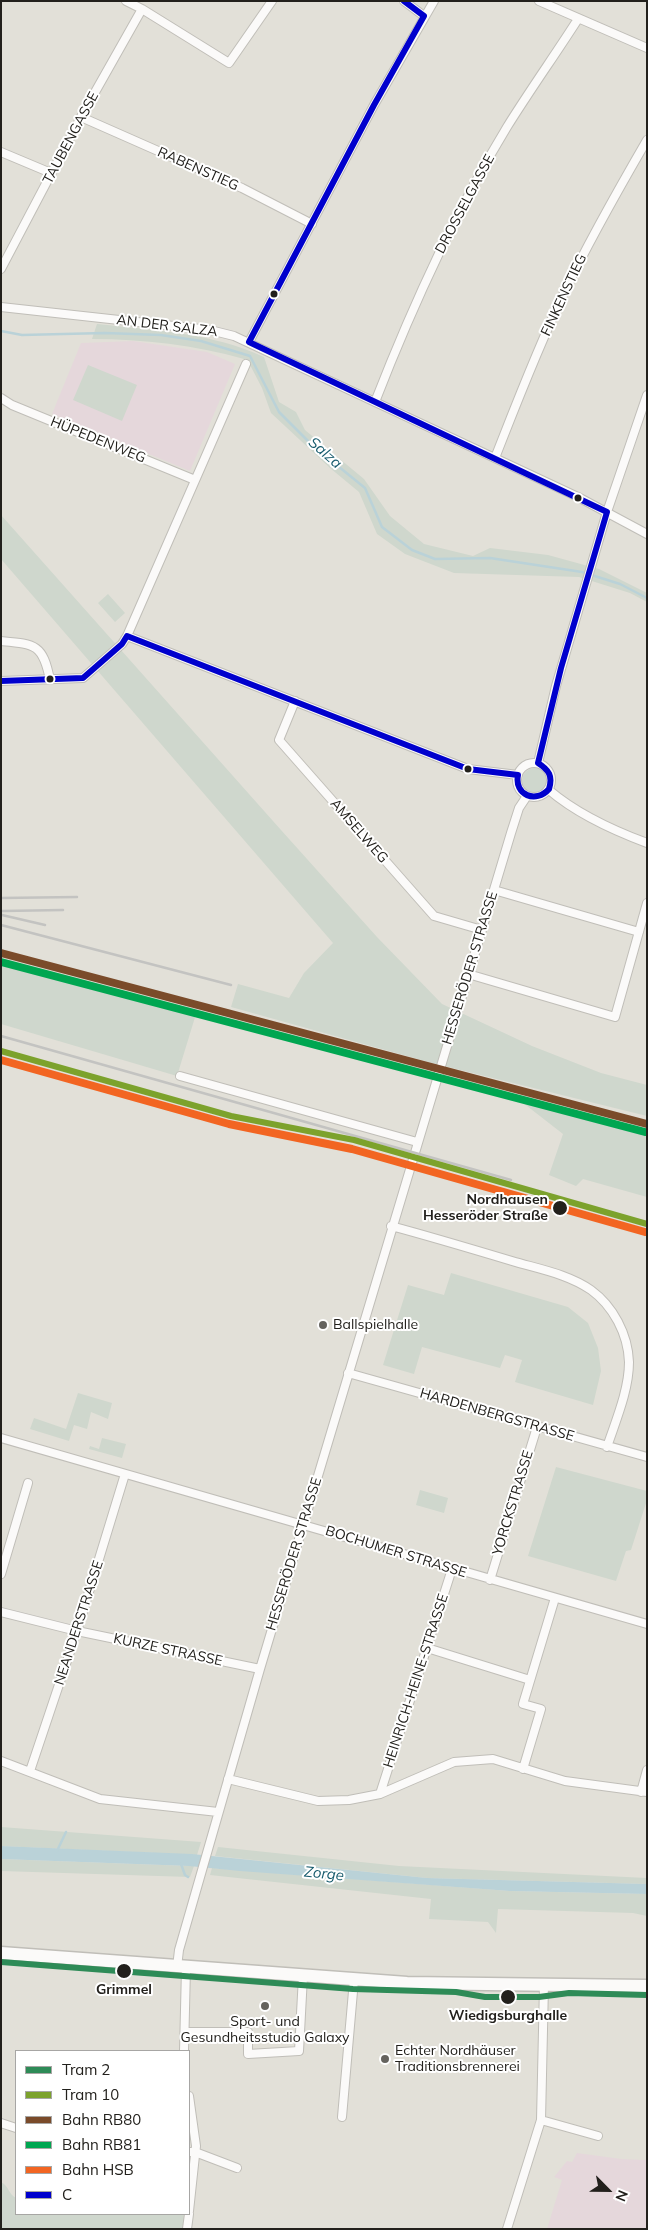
<!DOCTYPE html>
<meta charset="utf-8">
<style>
body{margin:0}
#map{position:relative;width:648px;height:2230px;overflow:hidden;background:#e2e0d8;font-family:Mulish,sans-serif}
canvas{display:block}
.frame{position:absolute;inset:0;border:2px solid #22201c;pointer-events:none}
.legend{position:absolute;left:15px;top:2050px;width:175px;height:165px;box-sizing:border-box;background:#fff;border:1px solid #a7a6a4;margin:0;padding:6px 9px;list-style:none;font-size:15px;color:#22201c}
.legend li{display:flex;align-items:center;gap:10px;height:25px}
.legend b{width:25px;border:1px solid #a7a6a4}
.north{position:absolute;left:583px;top:2165px;width:50px;height:50px;-webkit-text-stroke:4px #fff;paint-order:stroke;rotate:113deg;font-size:14px;font-weight:700;line-height:20px;text-align:center;color:#22201c}
.north::after{content:'';display:block;margin:auto;width:18px;height:22px;background:#22201c;clip-path:polygon(50% 0,100% 100%,50% 72%,0 100%)}
</style>
<div id="map">
<canvas width="648" height="2230"></canvas>
<div class="frame"></div>
<ul class="legend">
<li><b style="height:6px;background:#2e8b57"></b>Tram 2</li>
<li><b style="height:6px;background:#7ca22c"></b>Tram 10</li>
<li><b style="height:6px;background:#7a4b2a"></b>Bahn RB80</li>
<li><b style="height:6px;background:#00a651"></b>Bahn RB81</li>
<li><b style="height:6px;background:#f26522"></b>Bahn HSB</li>
<li><b style="height:6px;background:#0000cd"></b>C</li>
</ul>
<div class="north">N</div>
</div>
<script>
const ctx = document.querySelector('canvas').getContext('2d');
ctx.lineJoin = 'round';
function fill(path, color) {
  ctx.fillStyle = color;
  ctx.fill(path, 'evenodd');
}
function stroke(path, color, width, dash) {
  ctx.strokeStyle = color;
  ctx.lineWidth = width;
  ctx.lineCap = dash ? 'butt' : 'round';
  ctx.setLineDash(dash || []);
  ctx.stroke(path);
}
function drawText(font, color, halo, rows, align = 'center') {
  ctx.font = font + ' Mulish,sans-serif';
  ctx.lineWidth = 4;
  ctx.setLineDash([]);
  ctx.textBaseline = 'middle';
  ctx.strokeStyle = halo;
  ctx.fillStyle = color;
  for (const [text, x, y, turn = 0] of rows) {
    ctx.save();
    ctx.translate(x, y);
    ctx.rotate((+turn || 0) * Math.PI / 180);
    ctx.textAlign = isNaN(turn) ? turn : align;
    if (halo) ctx.strokeText(text, 0, 0);
    ctx.fillText(text, 0, 0);
    ctx.restore();
  }
}
const education = new Path2D(`
 M133,341L207,352L235,364L190,471L52,414L81,343Z
 M577,2153L621,2159L647,2160V2229H547L562,2180L554,2177L567,2161L572,2162Z`);
const green = new Path2D(`
 M97,324C153,330 213,333 264,357L279,402L296,412L305,430L364,479L390,516L424,544L473,556L490,548L548,555L599,569L647,593V602L630,593L579,577L454,573L405,554L377,534L359,492L330,468L271,413L262,388L249,363L244,359C194,345 144,339 92,339Z
 M88,365L137,385L122,421L73,400Z
 M1,515L281,830L377,937L442,1004L532,1046L601,1073L647,1085V1116L432,1063L231,1007L238,984L289,998L304,973L333,943L1,559Z
 M108,594L125,613L115,622L98,603Z
 M522 781a13 13 0 1 1 26 0a13 13 0 1 1-26 0Z
 M1,961L196,1014L177,1076L1,1024Z
 M518,1099L647,1132V1197L583,1179L576,1186L549,1175L563,1134Z
 M451,1273L568,1307L588,1323L598,1348L601,1371L593,1405L515,1382L522,1360L505,1355L500,1368L422,1347L414,1374L383,1365L408,1285L444,1295Z
 M78,1393L112,1403L108,1419L91,1412L87,1429L74,1425L69,1441L30,1429L34,1418L66,1429Z
 M102,1438L126,1444L122,1458L89,1449L90,1446L99,1449Z
 M556,1467L647,1491V1500L631,1550L626,1551L616,1581L528,1556Z
 M420,1490L448,1498L444,1513L416,1505Z
 M1,1827L201,1842L197,1855L1,1846Z
 M218,1847L399,1866L647,1878V1884L427,1878L215,1856Z
 M1,1859L189,1866H194L190,1877L1,1871Z
 M212,1868L510,1891L647,1894V1916L633,1913L498,1909L496,1933L488,1922L429,1919L431,1899L210,1875Z
 M1,2182C9,2186 9,2195 16,2198V2214H184L183,2229H1Z`);
const water = new Path2D(`
 M1,1846L192,1854L427,1878L647,1884V1894L510,1891L240,1871L189,1866L1,1859Z`);
const stream = new Path2D(`
 M1,331L22,335L105,333L161,335L201,341L250,356L279,412L312,445L365,488L382,527L412,550L435,559L490,558L582,572L620,584L647,598
 M57,1851L66,1832
 M181,1864L185,1875L188,1877`);
const street = new Path2D(`
 M126,1L142,9L229,63L272,1
 M404,1L424,16
 M539,1L647,48
 M81,117L242,188L312,224
 M1,152L51,173
 M1,269L81,117L142,9
 M1,307L210,330L234,336L578,497L647,534
 M249,342L374,105L434,1
 M1,398L12,405L195,480
 M375,402C412,307 454,214 507,127C530,90 555,55 578,19
 M495,458C517,402 538,347 564,293C589,241 618,190 647,140
 M127,636L468,769L518,775
 M1,641C35,644 43,644 50,680
 M1,681L83,678L122,644L127,636L246,364
 M295,701L279,740L434,916L482,930
 M517 780a17 17 0 1 1 34 0a17 17 0 1 1-34 0Z
 M538,763L556,686L607,512L647,395
 M549,790C577,814 612,830 647,843
 M494,890L639,932
 M468,974L615,1017L647,903
 M180,1076L417,1142
 M391,1226C432,1237 472,1249 512,1261C539,1269 568,1274 591,1290C613,1306 628,1334 629,1362C629,1390 616,1420 607,1447
 M348,1373L647,1457
 M1,1438L647,1624
 M1,1574L28,1483
 M490,1580L537,1427
 M1,1612L77,1631L260,1669
 M427,1648L530,1680
 M1,1761L100,1799L218,1812
 M523,1769L541,1709L523,1704L555,1598
 M30,1771L77,1631L125,1474
 M228,1779L318,1801L349,1800L380,1794L454,1762L493,1759L565,1781L647,1792
 M641,1792L647,1770
 M380,1794L452,1569
 M177,1967L179,1950L260,1669L511,833L519,808L527,796
 M185,2032H248V2054L299,2051L303,1976
 M184,2051L186,1968
 M189,2096L196,2146L189,2211
 M342,2117L354,1980
 M541,2120L598,2136
 M1,2123L16,2128
 M189,2152H195L237,2168
 M187,2229L189,2214
 M507,2229L541,2120L544,1985`);
const primary = new Path2D(`
 M1,1953L407,1983L647,1986`);
const rail = new Path2D(`
 M1,898L77,897
 M2,911L63,910
 M2,915L45,925
 M1,925L231,985
 M1,1036L511,1180`);
const bus1 = new Path2D(`
 M1,681L83,678L122,644L127,636L468,769L518,775C514,795 536,804 549,789C553,776 549,770 538,763L561,668L607,512L249,342L374,105L424,16L404,1`);
const rail1 = new Path2D(`
 M1,953L647,1124`);
const rail2 = new Path2D(`
 M1,962L645,1132`);
const rail3 = new Path2D(`
 M1,1060L229,1124L352,1149L645,1232`);
const tram1 = new Path2D(`
 M1,1962L353,1989L456,1992L485,1997H539L569,1993L647,1995`);
const tram2 = new Path2D(`
 M1,1051L231,1116L354,1140L647,1224`);
const markers = [
 [274,294,4.5,"#22201c"],
 [578,498,4.5,"#22201c"],
 [50,679,4.5,"#22201c"],
 [468,769,4.5,"#22201c"],
 [560,1208,8,"#22201c"],
 [323,1325,5,"#65635e"],
 [124,1971,8,"#22201c"],
 [508,1997,8,"#22201c"],
 [265,2006,5,"#65635e"],
 [385,2059,5,"#65635e"]
];
const streetNames = [
 ["TAUBENGASSE",71,138,-62],
 ["RABENSTIEG",198,169,24],
 ["DROSSELGASSE",465,204,-62],
 ["FINKENSTIEG",564,295,-65],
 ["AN DER SALZA",167,326,7],
 ["HÜPEDENWEG",98,440,22],
 ["AMSELWEG",359,831,49],
 ["HESSERÖDER STRASSE",470,968,-73],
 ["HARDENBERGSTRASSE",497,1415,16],
 ["YORCKSTRASSE",513,1503,-73],
 ["BOCHUMER STRASSE",396,1552,17],
 ["HESSERÖDER STRASSE",294,1554,-73],
 ["NEANDERSTRASSE",79,1623,-72],
 ["KURZE STRASSE",168,1650,12],
 ["HEINRICH-HEINE-STRASSE",416,1681,-72]
];
const stopNames = [
 ["Nordhausen",548,1200,"right"],
 ["Hesseröder Straße",548,1216,"right"],
 ["Grimmel",124,1990],
 ["Wiedigsburghalle",508,2016]
];
const poiNames = [
 ["Ballspielhalle",333,1325],
 ["Sport- und",265,2022,"center"],
 ["Gesundheitsstudio Galaxy",265,2038,"center"],
 ["Echter Nordhäuser",395,2051],
 ["Traditionsbrennerei",395,2067]
];
const waterNames = [
 ["Salza",325,453,41],
 ["Zorge",324,1874,6]
];
fill(education, '#e5d7db');
fill(green, '#cfd7cd');
fill(water, '#bad2d8');
stroke(stream, '#bad2d8', 2.5);
stroke(street, '#c0beb8', 10);
stroke(primary, '#c0beb8', 15);
stroke(street, '#fbfaf9', 8);
stroke(primary, '#fbfaf9', 12);
stroke(rail, '#c3c3c1', 2.5);
stroke(bus1, '#0000cd', 6);
stroke(rail1, '#7a4b2a', 8);
stroke(rail2, '#00a651', 8);
stroke(rail3, '#f26522', 8);
stroke(tram1, '#2e8b57', 6);
stroke(tram2, '#7ca22c', 6);
for (const [x, y, r, color] of markers) {
  const dot = new Path2D();
  dot.arc(x, y, r, 0, 2 * Math.PI);
  ctx.fillStyle = color;
  ctx.fill(dot);
  stroke(dot, '#fff', 2);
}
drawText('14px', '#22201c', '#fff', streetNames);
drawText('bold 14px', '#22201c', '#fff', stopNames);
drawText('14px', '#22201c', '#fff', poiNames, 'left');
drawText('italic 15px', '#175b6d', '#fff', waterNames);
</script>
